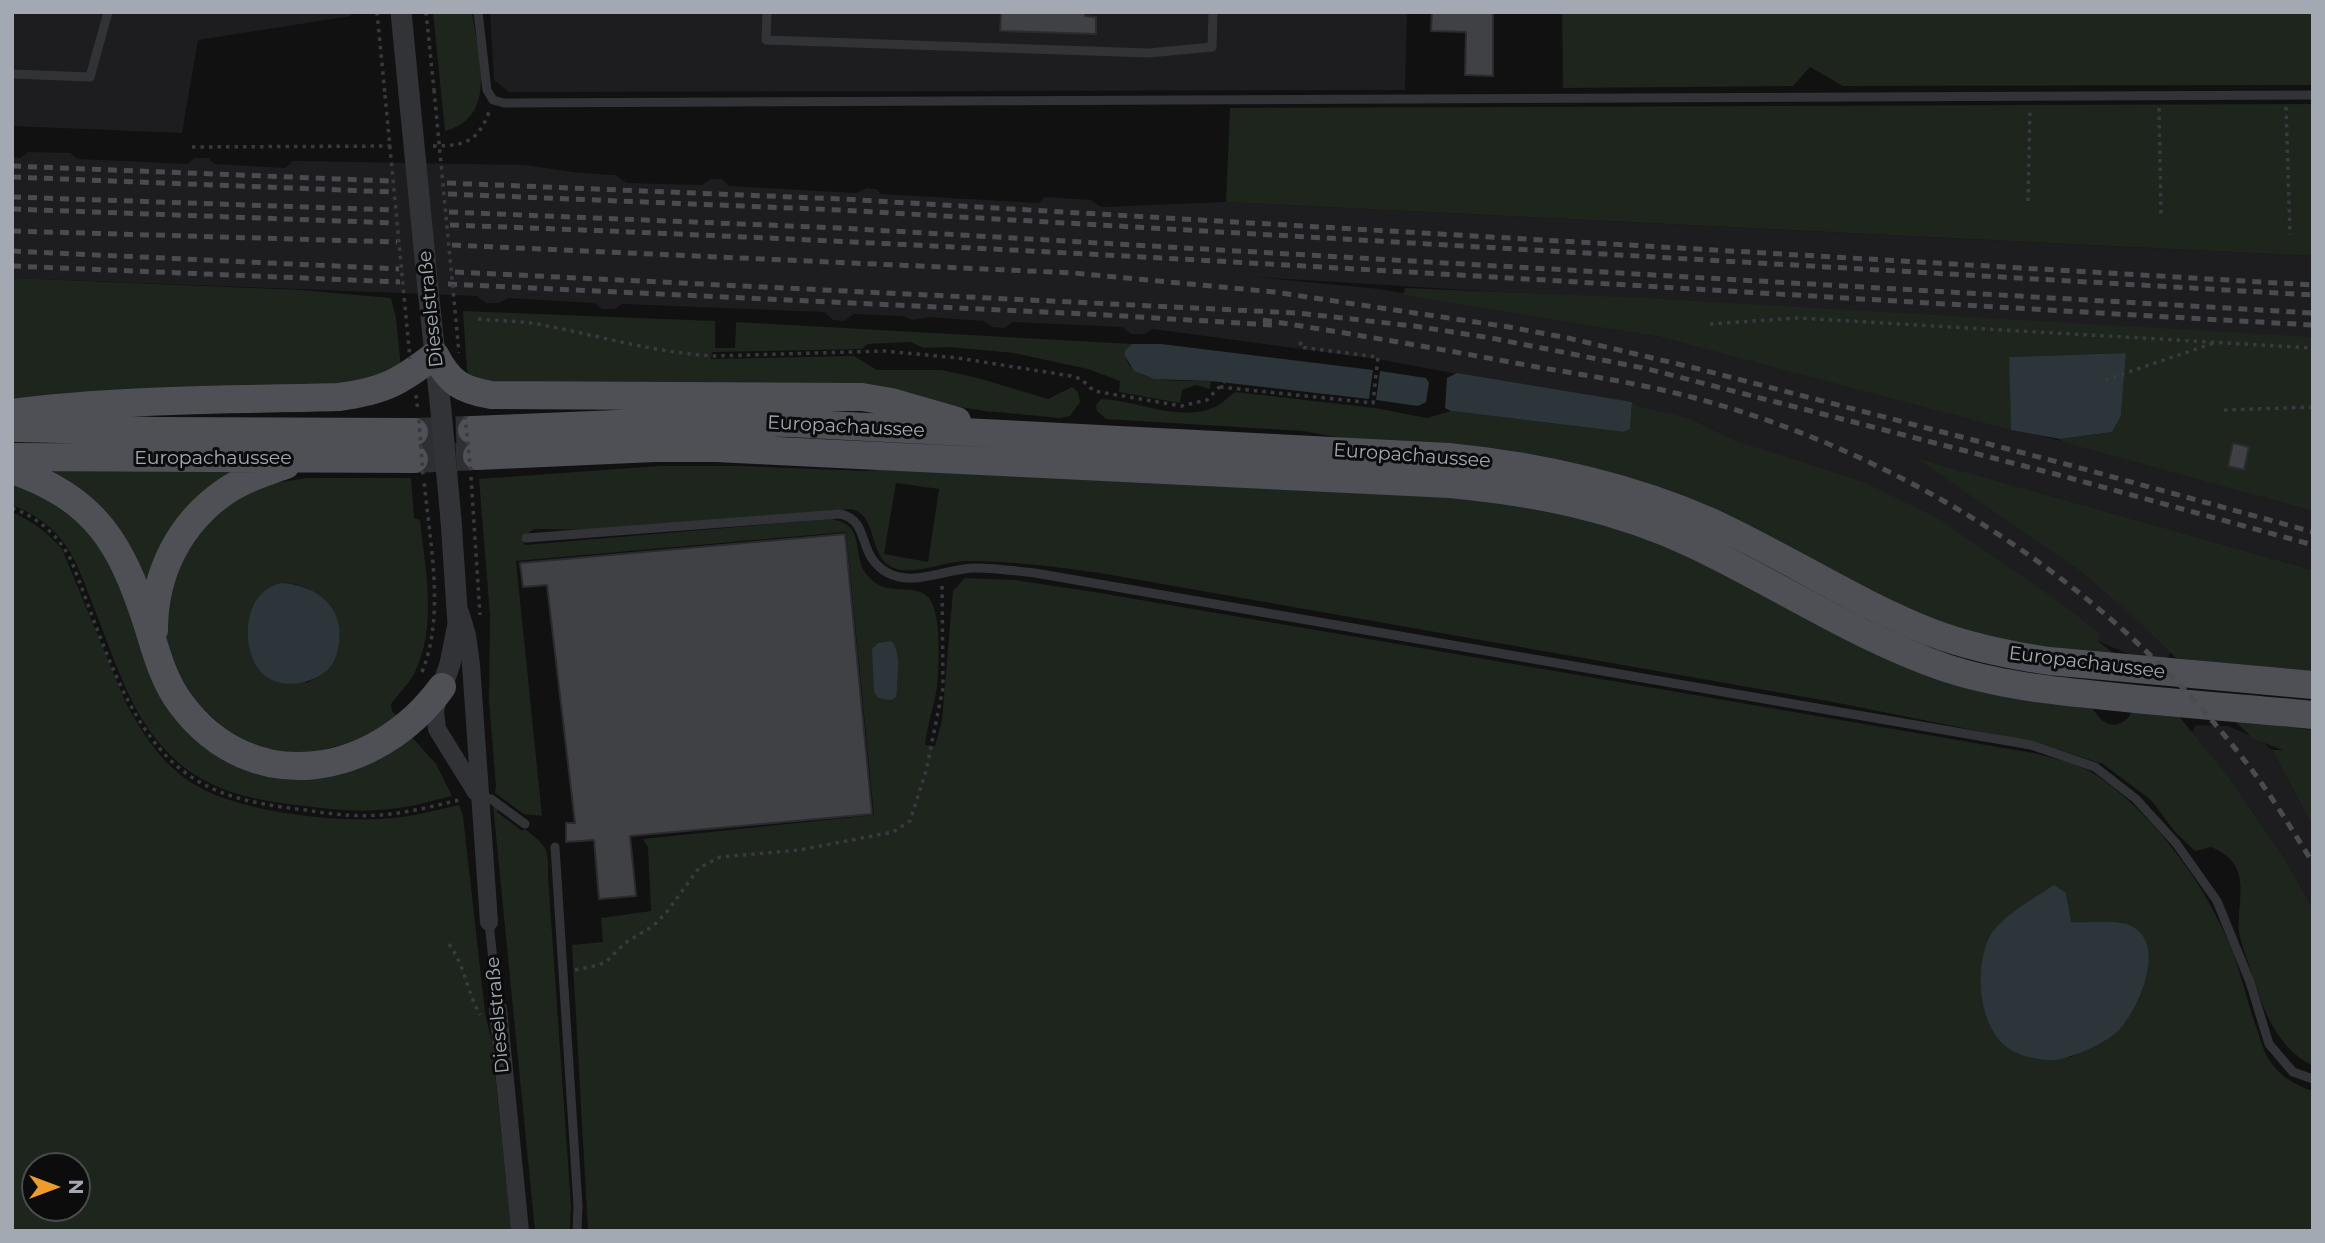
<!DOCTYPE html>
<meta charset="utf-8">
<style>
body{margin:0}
#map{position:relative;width:2325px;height:1243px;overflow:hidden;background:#111112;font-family:Montserrat,sans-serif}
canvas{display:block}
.frame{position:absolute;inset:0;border:14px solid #a2a9b3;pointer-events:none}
.north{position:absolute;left:21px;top:1152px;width:70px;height:70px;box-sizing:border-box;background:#0c0c0d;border:2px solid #484b4f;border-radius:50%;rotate:90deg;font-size:19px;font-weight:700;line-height:28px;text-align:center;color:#a2a9b3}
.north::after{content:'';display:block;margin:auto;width:24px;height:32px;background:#ee9b2d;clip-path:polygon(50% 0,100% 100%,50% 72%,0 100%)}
</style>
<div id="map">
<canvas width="2325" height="1243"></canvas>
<div class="frame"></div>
<div class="north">N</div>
</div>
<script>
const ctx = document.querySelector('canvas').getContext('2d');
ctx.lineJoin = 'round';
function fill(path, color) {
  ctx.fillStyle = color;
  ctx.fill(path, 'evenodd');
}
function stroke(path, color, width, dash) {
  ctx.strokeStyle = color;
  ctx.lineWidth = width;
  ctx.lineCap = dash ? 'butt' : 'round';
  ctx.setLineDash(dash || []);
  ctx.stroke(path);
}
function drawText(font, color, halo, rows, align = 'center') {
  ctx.font = font + ' Montserrat,sans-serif';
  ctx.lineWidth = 6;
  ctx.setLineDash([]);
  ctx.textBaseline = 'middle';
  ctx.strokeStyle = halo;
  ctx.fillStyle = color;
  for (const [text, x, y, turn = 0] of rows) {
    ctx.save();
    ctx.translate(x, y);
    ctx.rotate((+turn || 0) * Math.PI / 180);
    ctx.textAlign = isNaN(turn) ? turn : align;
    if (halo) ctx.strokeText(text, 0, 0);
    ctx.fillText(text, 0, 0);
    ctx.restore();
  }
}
const built = new Path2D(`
 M12,12H350L351,16L198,40L182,133L12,126Z
 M490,12H1407L1405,90L509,92L494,80Z
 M28,152L70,153L78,159L187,164L195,158H209L214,164L285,168L293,161L524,165L580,173L616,175L626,183L702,185L710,179H722L729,186L856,193L867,188L877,189L880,194L1039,203L1045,197L1091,200L1101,207L1226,202L2313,256V342L1255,277L1380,289L1660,337L2131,459L2313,511V570L1919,459L2179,637L2166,660L2137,658L2098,641L1736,441L1689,418L1383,360L1153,329L1144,334H1131L1122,327L1013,322L1004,328L992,327L984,321L929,317L912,320L903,316L854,314L844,321L833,320L824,312L622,304L615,309H602L594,303L508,298L499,303H486L477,296L12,278V157L21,158Z
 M2196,725L2228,726L2260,740L2272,750L2313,827V909L2285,859L2230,779L2184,746Z`);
const green = new Path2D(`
 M433,12H472C477,53 500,117 445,131Z
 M1562,12H2313V85L1843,86L1810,67L1793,86L1563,88Z
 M2313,104V256L1226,202L1230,108Z
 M12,278L301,290L391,298L396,318L401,369L382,382L12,403Z
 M1405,288L1645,298L2313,337V511L2063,442L2060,439L2112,432L2121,416L2126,353L2010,357L2011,430L1660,337L1403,295Z
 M463,311L715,321V348H735L736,322L1132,344L1125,350C1124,387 1186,380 1211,381L1210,389L1196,385L1182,390L1180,403L1119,392L1120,381L1088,369L1014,353L948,347L924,348L910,342L867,344L862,349L712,352L711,359L854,356L877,370H941L978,378L1048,399L1072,387L1078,392L1080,402L1070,416L1060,418L985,411L905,398L494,385L471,378L467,370Z
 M1235,392L1375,408L1427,418L1451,411L1624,432L1630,429L1632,402L1636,406L1689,418L1736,441L1864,482L1939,519L2062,604L2100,634L2098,641L2126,663L2050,654L1930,622L1829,569L1347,439L1303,431L1106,419L1097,411L1096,405L1101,399C1138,400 1181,424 1217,406C1223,403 1229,396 1235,392Z
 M1916,458L2313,570V671L2231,665L2176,658L2134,617L2082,572Z
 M659,466H739L867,471L898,468L1436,496L1493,501L1537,508L1589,521L1630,532L1682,553L1989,693L2093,709C2104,728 2120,731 2132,712L2177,714L2230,779L2285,859L2313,909V1066C2276,1047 2264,1011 2252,974C2248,962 2243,949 2240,937C2234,902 2257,866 2211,847L2195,851L2175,832L2151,800L2103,764L2038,743L1833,702L1100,573C1056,567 1011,561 966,561C946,561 916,575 897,569C866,560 880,515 851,509L603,530L534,529L522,537L525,545L831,519C869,525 849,555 869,577C887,598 913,582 928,597C942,610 939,668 937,687C934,706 927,726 925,745L935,746L942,720L953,591L965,578L1014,580L1094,592L2033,753C2052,758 2076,762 2093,773C2149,809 2199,876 2226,936C2240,966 2246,1000 2258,1032C2261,1042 2264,1053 2270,1061C2279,1076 2297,1086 2313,1091V1231H588L572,945L603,942L601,918L651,911L648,847L643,839L874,815L846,532L516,561L542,816L524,814L495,793L496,787L489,700L490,615L479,479ZM896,483L939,489L928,562L884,554ZM2066,893L2070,922L2090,924L2127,1017L2118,1031L2071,1057L2002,1043C1978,1006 1977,981 1989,938Z
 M34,467L242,468L147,591Z
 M307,478H411L414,518L420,520C425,569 438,627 414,674C408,685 398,694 391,704L392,711L397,716L364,739L311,753L285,752L252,745L226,730L193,699L180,679L169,650L162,628L178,554L233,497L268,484ZM282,583L295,584L309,589L340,633C337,661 332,670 306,683Z
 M12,481L26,484L98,535L142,637L248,767L410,735L436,764L452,796C428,802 403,809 379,810C354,812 329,809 305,806C243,799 195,789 155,738C128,703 114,659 98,618C77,565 70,528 12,505Z
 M12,512C32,521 47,532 62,549L125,701C142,733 161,763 192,783C235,811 329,822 380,819C407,818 433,811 459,805L463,816L485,1012L492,1044L511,1231H12ZM35,1166H77V1208H35Z
 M2234,720L2313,730V827L2272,750H2283L2253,739Z
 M493,805L498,809L497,812L522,831L525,829C546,846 549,847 548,876L571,1206L570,1231H535Z`);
const water = new Path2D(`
 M1132,344H1161L1373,370L1369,399L1211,381L1154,379L1134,371L1125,356V350Z
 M2126,353L2121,416L2112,432L2060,439L2011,430L2009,357Z
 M1380,371L1426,378L1429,383L1426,402L1418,406L1376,400Z
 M1457,373L1632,402L1630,429L1624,432L1451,411L1445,408L1447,378Z
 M282,583C316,585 345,607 339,644C337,656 334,665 325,672C306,687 271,690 257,667C240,638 246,590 282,583Z
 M891,641C902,652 897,676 897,692L896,697L891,700L878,698L874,692L872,649L878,643Z
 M2054,885L2066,893L2071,922C2089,924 2117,918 2133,927C2167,946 2138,1010 2119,1030C2105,1044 2066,1062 2046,1060C2031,1058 2014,1055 2003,1044C1978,1020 1975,968 1989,938C1999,917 2035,898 2054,885Z`);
const building = new Path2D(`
 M1001,12H1085V16L1096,17V34L1000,31Z
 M1432,12H1493V76L1465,75L1466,32L1431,31Z
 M2233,443L2249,447L2244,470L2228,466Z
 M845,534L872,814L630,836L636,896L599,899L594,840L566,842V823H575L547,585L523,587L520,563Z`);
const primaryTunnel = new Path2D(`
 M414,432L472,430
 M414,459L477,456`);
const path = new Path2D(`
 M377,12L385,95
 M426,12L434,90
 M2286,107L2290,235
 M2159,108L2161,214
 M433,146C464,146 478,142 489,112
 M192,147L394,146
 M2028,201L2030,109
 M478,319C500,321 522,321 543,325C600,336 656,353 714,356L885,351L958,358L1071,376L1081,379L1094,391L1181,406L1207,400L1224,382
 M1710,324L1797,318L2313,348
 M2105,380L2214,343
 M1220,387L1373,403L1378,357L1300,347L1301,341
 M416,395L418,412
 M2224,410L2313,407
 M471,477L480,615
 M12,508C39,518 58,535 71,560C94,617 115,690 152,739C192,793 244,803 306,810C330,814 356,817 381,815C407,813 434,806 459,800
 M422,672C446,613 429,541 424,479
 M449,944C465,966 467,992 480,1015
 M575,970L599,965L607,961L625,943L653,926L666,913L699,868L720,857L799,850L893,832L910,821L926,771L943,688L942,584`);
const service = new Path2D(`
 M478,12L487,90L493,100L504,103L2313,95
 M767,12L766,40L1149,53L1212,47L1213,12
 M12,74L90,77L108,12
 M526,538L840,514C872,521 855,555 888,573C914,587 948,568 975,568C995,568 1015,571 1035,573L2031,745L2095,767L2136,799L2176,843L2217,901L2250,982L2269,1044L2293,1072L2313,1079
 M479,798L491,799L525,824
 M555,847L578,1206L577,1231
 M489,922L498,1009`);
const minor = new Path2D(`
 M460,612L467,635L471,665L489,922
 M440,692L435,711L437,729L476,792
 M498,1009L520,1231`);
const tertiary = new Path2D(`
 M401,12L409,94
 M428,289L441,411
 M442,687L450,664L458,624L451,520`);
const primary = new Path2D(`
 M12,413C120,399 230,400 339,397C384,391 400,382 435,355C449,382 461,390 491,395L862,397L891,402L957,421
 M12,428L158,431L414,432
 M472,430L690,421L790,423L1448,457C1540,466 1626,485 1711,522C1785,556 1854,602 1930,632C1969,647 2008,655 2049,661L2313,685
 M477,456L654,448H716L1450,484C1535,492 1617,508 1695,545C1779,585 1858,638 1946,668C1995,684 2046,690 2097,695C2169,703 2241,708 2313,715
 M12,457L414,459
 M12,470C96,498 122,545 148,626C156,652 164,682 181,704C253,800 376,777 442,687
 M154,630C154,574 179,523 226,491C244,479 266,472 286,465`);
const rail = new Path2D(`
 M12,166L391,181
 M12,177L392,192
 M447,183L841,199L2313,285
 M448,194L840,210L2313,295
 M12,197L394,210
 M12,209L395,223
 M449,212L839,228L2313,313
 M450,225C1072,247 1692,291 2313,325
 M12,231L397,242
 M452,245L1074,273L1274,292L1509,327L1568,338L1699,369L2062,463L2313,532
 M12,251L399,269
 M12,266L400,282
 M455,272L1297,313L1414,326L1491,338L1648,369L2059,475L2313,545
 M448,284L1106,315L1273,325
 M1263,320C1354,334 1446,350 1537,367C1590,376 1643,384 1695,398C1910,456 2113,587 2248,765C2272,796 2292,830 2313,863`);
const pathBridge = new Path2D(`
 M434,90L459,353
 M385,95L410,359
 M465,416L471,474
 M419,420L423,475`);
const tertiaryBridge = new Path2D(`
 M409,94L428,289
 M441,411L451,520`);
const streetNames = [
 ["Dieselstraße",431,309,-96],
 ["Europachaussee",846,427,3],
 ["Europachaussee",1412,456,4],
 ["Europachaussee",213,458],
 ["Europachaussee",2087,663,7],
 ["Dieselstraße",498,1015,-95]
];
fill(built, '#1d1d1f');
fill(green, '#1d251d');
fill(water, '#2b353a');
fill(building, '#404145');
stroke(building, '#2b2b2e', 2);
stroke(primaryTunnel, '#2e2f32', 28, [28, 14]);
stroke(path, '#383a3e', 3.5, [3.5, 5]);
stroke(service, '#323337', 9);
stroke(minor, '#323337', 18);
stroke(tertiary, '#323337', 21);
stroke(primary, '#4e5056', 28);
stroke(rail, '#494b50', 5, [9, 7]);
stroke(pathBridge, '#383a3e', 3.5, [3.5, 5]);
stroke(tertiaryBridge, '#323337', 21);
drawText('19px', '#a2a9b3', '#0c0c0d', streetNames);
</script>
